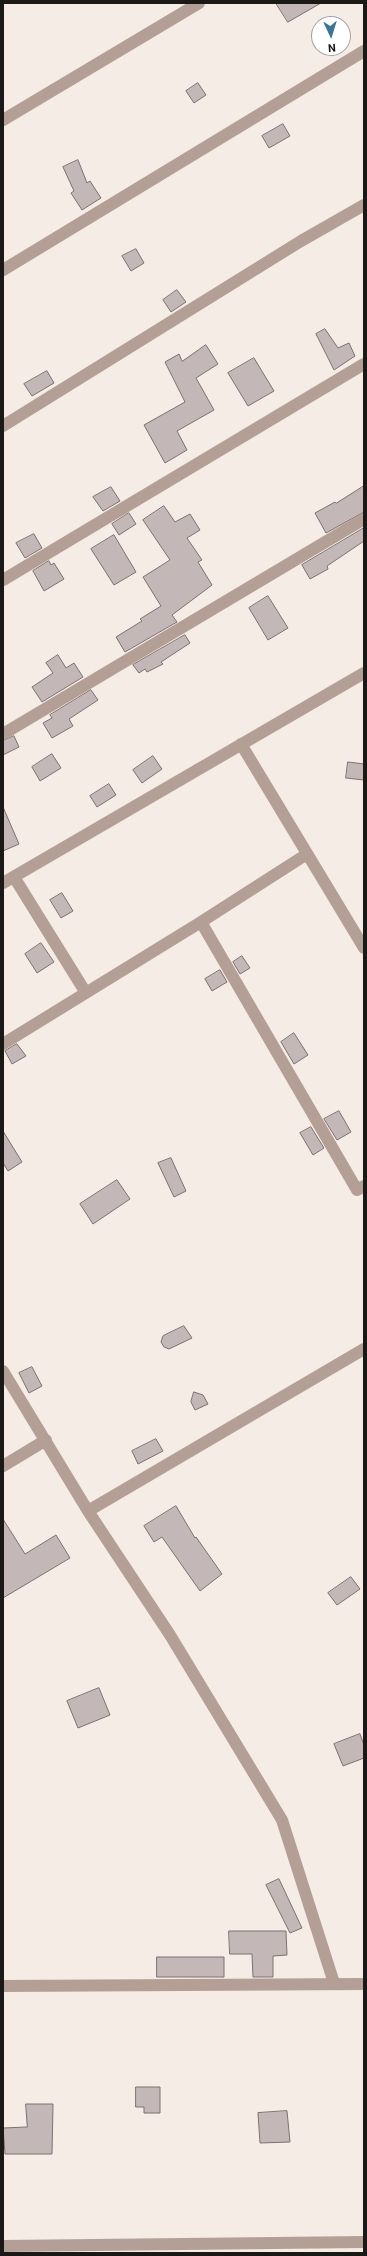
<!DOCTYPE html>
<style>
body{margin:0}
#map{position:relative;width:367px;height:2256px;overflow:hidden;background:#f4ece5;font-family:Roboto,sans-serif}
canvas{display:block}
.frame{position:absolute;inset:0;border:4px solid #1b1916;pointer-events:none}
.north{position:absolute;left:311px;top:16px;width:40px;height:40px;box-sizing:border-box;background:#fff;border:1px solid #a4a3a2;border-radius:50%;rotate:176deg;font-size:11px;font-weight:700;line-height:16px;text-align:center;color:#1b1916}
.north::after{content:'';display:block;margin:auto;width:14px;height:18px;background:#3c778f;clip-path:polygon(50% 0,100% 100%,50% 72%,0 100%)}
</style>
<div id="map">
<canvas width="367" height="2256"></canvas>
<div class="frame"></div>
<div class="north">N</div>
</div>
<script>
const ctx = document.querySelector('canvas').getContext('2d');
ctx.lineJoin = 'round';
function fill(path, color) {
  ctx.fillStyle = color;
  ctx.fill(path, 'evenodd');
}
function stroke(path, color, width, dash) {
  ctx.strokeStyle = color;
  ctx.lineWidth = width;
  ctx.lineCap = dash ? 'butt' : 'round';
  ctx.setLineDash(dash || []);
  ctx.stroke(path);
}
const building = new Path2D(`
 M276,3H321L288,22Z
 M198,83L206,95L194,103L186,91Z
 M283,124L290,136L269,148L262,136Z
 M78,160L87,183L90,181L101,198L82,210L71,193L74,191L63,167Z
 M136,249L144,263L131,271L122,256Z
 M177,290L186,302L171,312L163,300Z
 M325,329L338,348L349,343L355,356L334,370L316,334Z
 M206,345L218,364L196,378L214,410L177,431L187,450L165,463L144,425L185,402L165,362L179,354L182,361Z
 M254,358L274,391L248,406L228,373Z
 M47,371L54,383L32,396L24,384Z
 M364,486V512L326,533L315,513L335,502L336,503Z
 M111,487L120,501L103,511L93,497Z
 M164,506L175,522L190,514L200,530L187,538L202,560L198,562L212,585L172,615L177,622L125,652L116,637L142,621L140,619L161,606L143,577L170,560L143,520Z
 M129,513L136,524L119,535L112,524Z
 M364,528V541L327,566L328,569L310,579L302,565Z
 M34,534L42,548L25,558L16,543Z
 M114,535L136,572L114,585L91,549Z
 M49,561L51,565L54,563L64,579L44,591L33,571Z
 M268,596L288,628L268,640L249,608Z
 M185,635L190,643L161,662L163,664L147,672L145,669L139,673L133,665Z
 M58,655L66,668L74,663L83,677L42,702L32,687L53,673L46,663Z
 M91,690L98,700L69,719L73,726L52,738L43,723L52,718L50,715Z
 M14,736L19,747L3,755V741Z
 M52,754L61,768L40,781L32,767Z
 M153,756L162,769L142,783L133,770Z
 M348,762L364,764V780L346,778Z
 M109,784L116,795L97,807L90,796Z
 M3,807L19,844L3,851Z
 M62,893L73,911L61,918L50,900Z
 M41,943L54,962L37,973L25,954Z
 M242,956L250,968L240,974L233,962Z
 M220,970L227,982L212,991L205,979Z
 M294,1033L308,1055L294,1064L281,1042Z
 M17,1044L26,1056L12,1064L5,1051Z
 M339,1111L351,1132L337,1140L324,1119Z
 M311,1127L324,1148L313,1155L300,1133Z
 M3,1131L22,1162L8,1171L3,1163Z
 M171,1158L186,1191L174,1197L158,1163Z
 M117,1180L130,1199L93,1224L80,1204Z
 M184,1326L192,1338L169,1349L164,1347L161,1342L163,1336Z
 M32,1367L42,1386L29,1393L19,1373Z
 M194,1392L203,1395L208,1404L195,1410L191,1402Z
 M156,1439L163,1451L138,1464L132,1451Z
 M176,1506L195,1538L196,1537L222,1574L200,1591L162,1537L154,1542L144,1526Z
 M3,1519L25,1554L56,1535L70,1558L3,1598Z
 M351,1577L360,1589L337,1605L328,1593Z
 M99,1688L110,1715L78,1728L67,1701Z
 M360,1734L364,1745V1758L343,1766L334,1744Z
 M279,1879L302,1928L290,1933L266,1885Z
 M229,1931H286L287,1955L273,1956V1977H253L252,1954H230Z
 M157,1957H224V1977H157Z
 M136,2087H160V2113H144V2107H136Z
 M26,2104H53L52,2154H5L3,2128L27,2127Z
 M287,2111L290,2142L260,2143L258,2113Z`);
const minor = new Path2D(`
 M3,120L199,3
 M3,270L364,51
 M3,426L301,241L364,205
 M3,580L364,364
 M3,734L364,519
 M241,744L364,948
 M307,854L201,922L357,1190L364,1186
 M14,877L86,993
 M3,883L364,673
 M3,1044L201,922
 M3,1371L88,1511L170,1635L282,1820L334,1983
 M3,1466L46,1440
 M88,1511L364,1349
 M3,1986L364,1984
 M3,2246L364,2242`);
fill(building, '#c3b8b7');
stroke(building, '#7c7170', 1);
stroke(minor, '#b49f96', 12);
</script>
